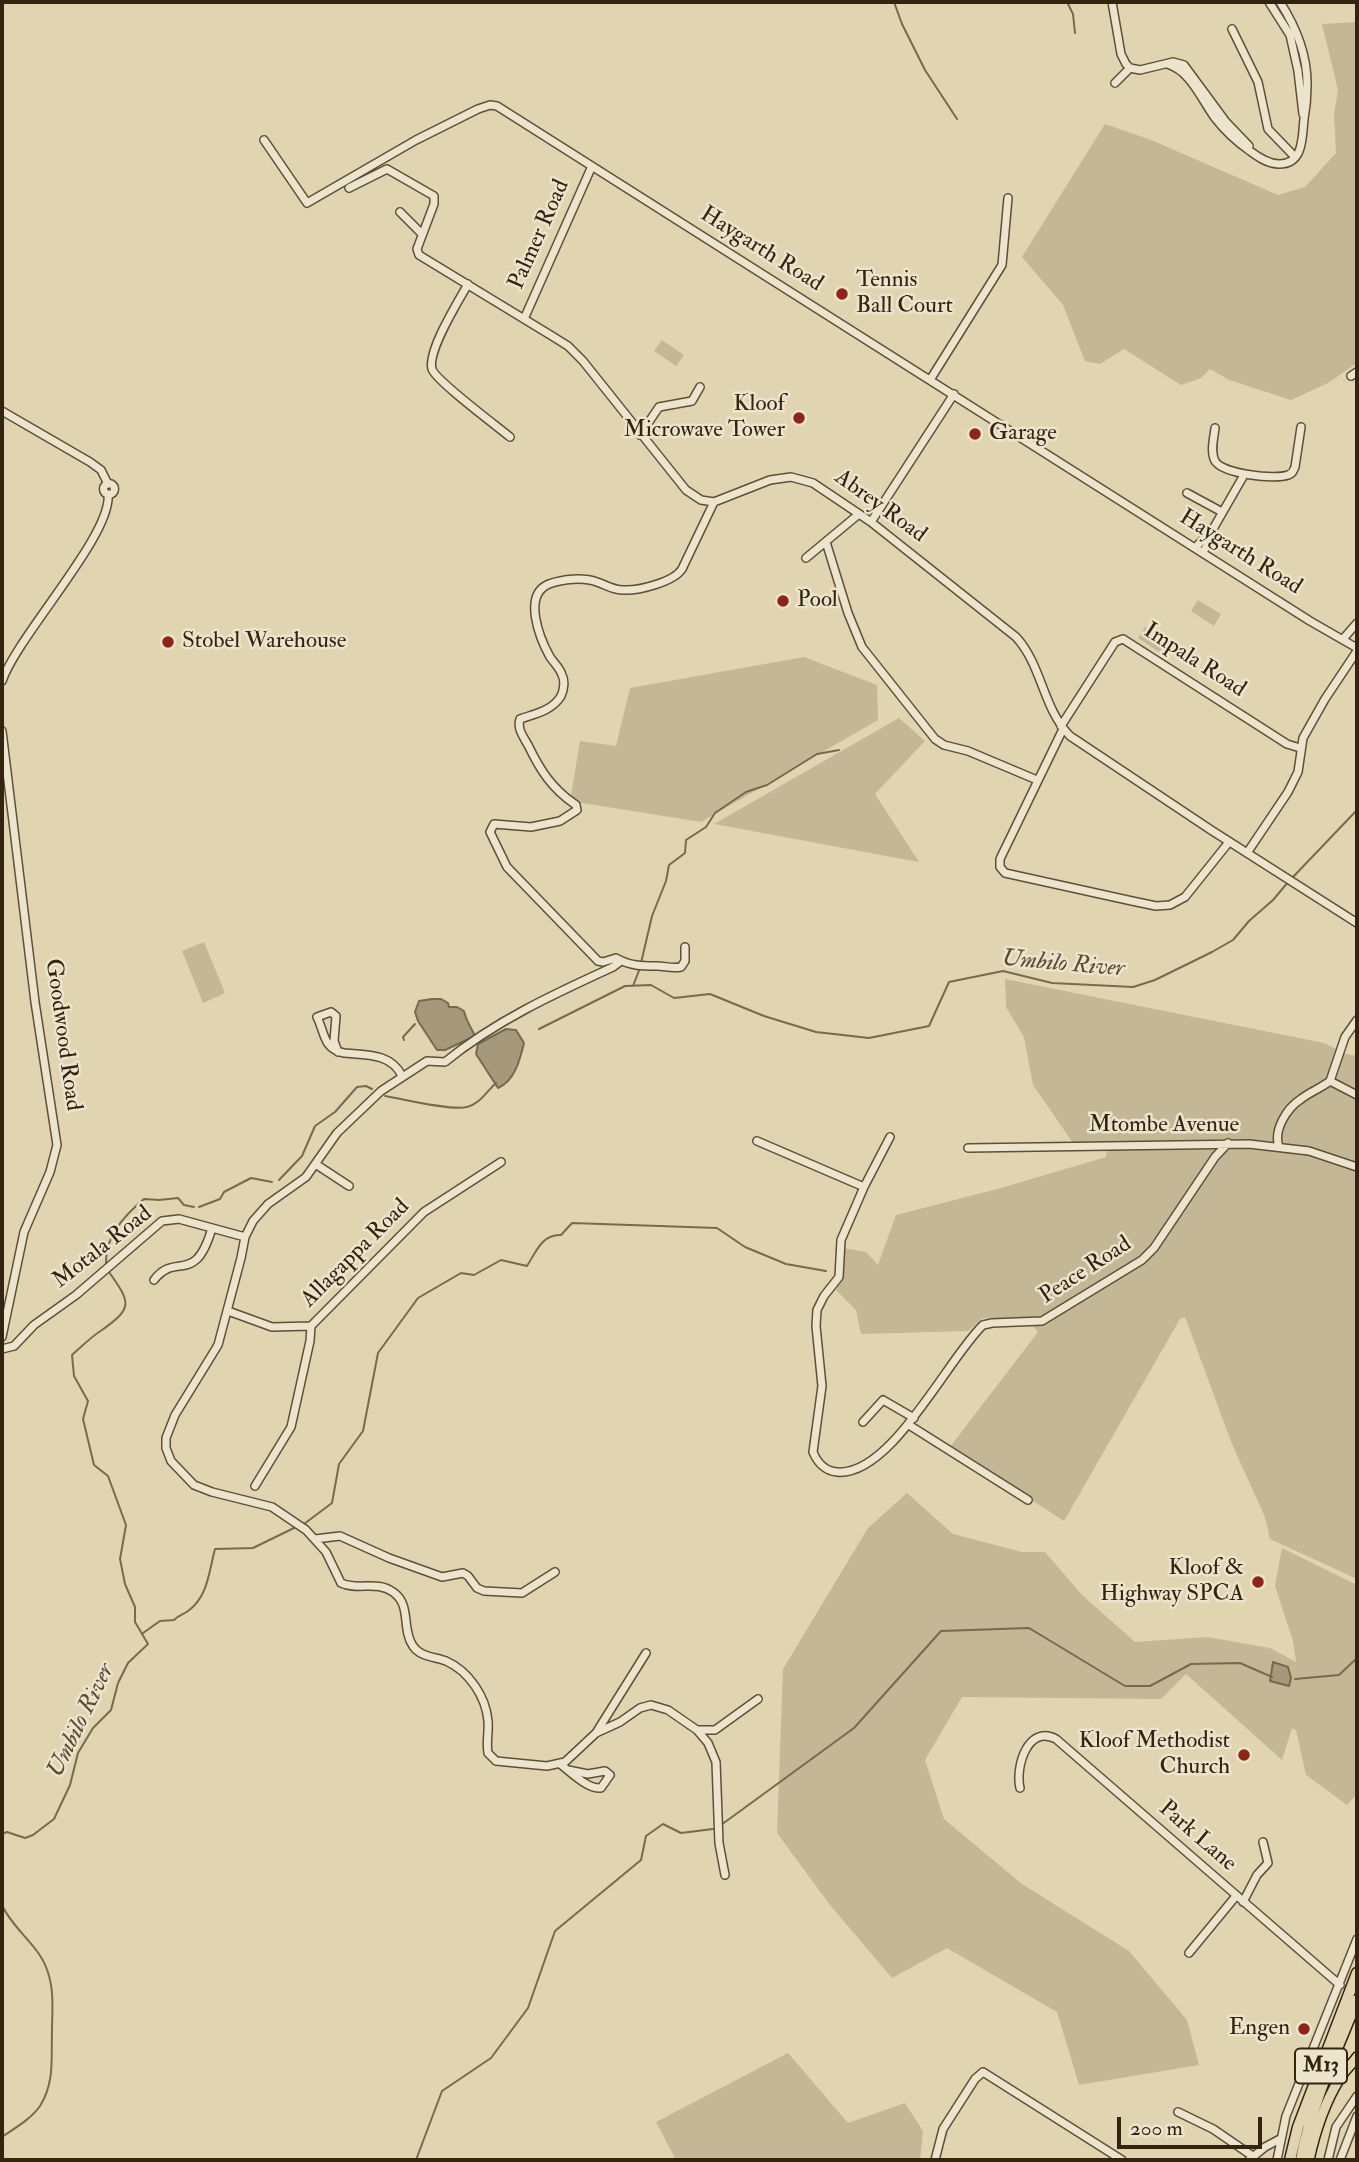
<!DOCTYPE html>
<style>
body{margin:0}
#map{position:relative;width:1359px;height:2162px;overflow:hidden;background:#e1d5b1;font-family:"IM FELL Double Pica",serif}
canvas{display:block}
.frame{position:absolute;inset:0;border:4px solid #33230f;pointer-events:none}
.scale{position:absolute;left:1117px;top:2117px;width:145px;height:32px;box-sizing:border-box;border:4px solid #33230f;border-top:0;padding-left:9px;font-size:21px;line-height:24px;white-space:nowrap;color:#33230f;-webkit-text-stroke:5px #ece4cc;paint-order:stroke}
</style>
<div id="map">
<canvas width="1359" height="2162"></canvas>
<div class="frame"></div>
<div class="scale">200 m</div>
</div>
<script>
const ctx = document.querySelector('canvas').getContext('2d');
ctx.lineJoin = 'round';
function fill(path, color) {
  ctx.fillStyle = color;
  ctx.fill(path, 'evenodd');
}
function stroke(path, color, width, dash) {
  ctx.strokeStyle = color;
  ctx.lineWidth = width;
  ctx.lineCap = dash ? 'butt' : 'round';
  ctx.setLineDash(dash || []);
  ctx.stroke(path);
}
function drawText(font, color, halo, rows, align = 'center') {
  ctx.font = font + ' "IM FELL Double Pica",serif';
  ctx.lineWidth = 5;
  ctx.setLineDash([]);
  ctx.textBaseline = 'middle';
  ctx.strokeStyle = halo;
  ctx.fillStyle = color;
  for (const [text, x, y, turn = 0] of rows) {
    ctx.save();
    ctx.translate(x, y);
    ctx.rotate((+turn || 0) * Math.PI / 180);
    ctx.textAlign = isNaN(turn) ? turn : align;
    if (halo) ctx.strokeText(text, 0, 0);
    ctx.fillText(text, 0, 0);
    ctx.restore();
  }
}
const green = new Path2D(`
 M1355,22L1357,36V363L1328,383L1291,400L1229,380L1210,369L1201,378L1181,385L1124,349L1100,364L1085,361L1063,305L1022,257L1105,124L1151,140L1278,195L1305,187L1336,153L1334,115L1338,90L1322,24Z
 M662,340L684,355L676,366L654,351Z
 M1198,600L1221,614L1214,626L1191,611Z
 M1145,627L1167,641L1159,652L1138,638Z
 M804,657L877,685L878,720L701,822L570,801L580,741L616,746L630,688Z
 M899,718L925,741L875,794L919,862L714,824Z
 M204,942L225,993L203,1003L182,951Z
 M1005,979L1324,1043L1346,1054L1357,1056V1579L1270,1539L1265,1517L1232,1444L1185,1317L1180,1319L1064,1521L950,1447L1038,1332L1026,1319L983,1318L968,1331L861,1334L856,1310L836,1290L841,1281L843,1248L866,1252L878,1265L896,1215L1001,1188L1106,1157L1107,1148L1104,1142L1073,1143L1033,1085L1024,1037L1006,1007Z
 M907,1493L953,1534L1022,1552H1045L1082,1595L1135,1642L1207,1637L1270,1648L1296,1662L1293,1641L1275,1586L1282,1548L1357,1585V1794L1347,1805L1306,1775L1296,1730L1292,1728L1282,1760L1186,1674L1161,1699L962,1697L925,1760L944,1819L1022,1884L1129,1951L1187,2020L1199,2065L1079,2085L1057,2012L947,1948L892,1978L830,1905L777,1833L783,1669L868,1528Z
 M788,2053L848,2123L905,2103L923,2131L920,2160H676L656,2122Z`);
const water = new Path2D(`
 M432,999H441L448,1003L449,1007H457L464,1011C466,1021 471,1027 475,1036L445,1050H437L418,1021L415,1012L419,1001Z
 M506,1029L516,1030L524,1043C520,1059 515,1081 498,1088L476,1054L478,1044Z
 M1273,1662L1288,1667L1291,1678L1289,1686L1270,1681Z`);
const stream = new Path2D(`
 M894,2L902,24L925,70L957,119
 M1067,2L1073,14L1075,33
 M1293,877L1357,810
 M641,963L652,916L666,881L669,865L685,853L686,840L706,827L715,813L746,792L767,785L817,754L839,750
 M633,986L640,968
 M539,1029L625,986L651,985L674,998L710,994L764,1016L816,1032L869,1038L929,1026L949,982L1003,971L1052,983L1133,987L1155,980L1212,952L1233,940L1249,921L1273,900L1289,881
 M404,1040L403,1037L415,1024
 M385,1096C403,1099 452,1111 467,1107C480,1104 487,1091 496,1083
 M279,1180L302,1156L315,1126L335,1112L357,1087L366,1086L372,1089
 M199,1207L220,1199L224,1192L251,1178L272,1182
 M106,1263C105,1236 125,1215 144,1199L159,1200L178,1198L184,1205L194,1207
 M304,1524L332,1503L339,1464L363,1431L378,1353L418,1298L461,1273L474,1275L501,1260L527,1266C536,1252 542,1234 561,1235L572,1223L717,1228L745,1247L786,1264L826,1271
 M143,1633L160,1621L174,1620C179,1615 183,1615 188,1611C208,1597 209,1571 215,1549L253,1548L296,1527
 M1295,1679L1339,1675L1357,1658
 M721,1825L854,1728L941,1631L1029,1628L1125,1686H1150L1191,1664L1240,1663L1272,1677
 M2,1834L7,1832L25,1838L33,1835L54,1819L70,1785L78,1753L93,1728L111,1710L118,1683L128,1663L148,1644L135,1622V1607L125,1584L120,1559L126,1525L108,1476L94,1465L83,1419L88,1401L74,1376L72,1355C81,1347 92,1336 102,1330C133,1308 131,1303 109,1272
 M2,1905C12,1928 37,1944 46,1967C55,1989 52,2010 52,2032C51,2058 55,2082 40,2106C31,2119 15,2128 2,2137
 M416,2160L442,2091L491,2058L528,2008L555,1931L641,1860L646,1836L663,1824L681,1833L713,1829`);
const minor = new Path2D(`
 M1112,2L1121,54L1126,64L1130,68L1140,70L1173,62L1184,65L1226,122L1249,146
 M1269,2L1290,35L1298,71L1303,114
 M1232,29L1258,82L1268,129L1295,157
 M1167,64C1191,71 1201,99 1215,118C1225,131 1237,142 1250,151C1258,157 1268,164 1279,164C1304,164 1302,137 1304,119C1306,108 1307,98 1307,87C1308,56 1296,27 1280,2
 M1115,83L1130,68
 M264,140L307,203L416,140L478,109L490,105L497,106L1310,621L1357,648
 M349,188L387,169L434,196V204L417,249L419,255L552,336L568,346L583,361L686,490L701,500L714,502L770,480L791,477L813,483L871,522L1016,637C1042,665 1043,709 1070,736L1211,830L1357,923
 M400,212L422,234
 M468,284C459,300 427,351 432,369C435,380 498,427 510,437
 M524,319L592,166
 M1351,376L1357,372
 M930,380L1002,265L1008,198
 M2,411L90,462L101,470L108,484
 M1215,428C1214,438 1210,451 1215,461C1223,474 1275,480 1288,475C1293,474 1293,471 1295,467L1301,427
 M640,435L659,407L692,401L700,387
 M103.5 489a5.5 5.5 0 1 1 11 0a5.5 5.5 0 1 1-11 0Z
 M1187,493L1222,512
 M871,522L954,394
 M826,542L848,613L862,647L935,739L944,745L968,751L1037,780
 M1195,548L1213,529L1244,475
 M1203,552L1211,539L1213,530
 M806,558L859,514
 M1343,639L1357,623
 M2,681C18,635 113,534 108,494
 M1061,726L1115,642L1123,639L1287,744L1300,748
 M1063,729L1000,859V867L1005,873L1132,901L1156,906L1170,905L1185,897L1229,842
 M2,731L35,1002L57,1145L50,1172L24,1232L2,1337
 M1247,853L1288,792L1298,772L1303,738L1325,699L1357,651
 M685,947V961L681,967C672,969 665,966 657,966C642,966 630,966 616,958L603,962L598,961L507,867L490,832L494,824L531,827L560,821L577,810L576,805C552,789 540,770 528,745C523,736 517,729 520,719C534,714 552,711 561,696C564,690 565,680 562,675C560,668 554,663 550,657C540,639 522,595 549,584C563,579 583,577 597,582C606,585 613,590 623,590C638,591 674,582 682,569L714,502
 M621,961L613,967C554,994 495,1021 445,1062L427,1061L381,1091L337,1133L306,1177L268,1204L253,1221L245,1237L241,1258L218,1345L175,1415L166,1438V1448L171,1461L194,1485L212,1492L272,1507L306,1530L326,1552L341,1583C358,1591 377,1580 393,1592C412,1605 401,1629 413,1646C420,1657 436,1657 446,1661C469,1671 486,1697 488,1721C489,1732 486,1742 488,1753L496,1761L547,1766L565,1762L596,1733L646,1653
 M1357,1020L1345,1037L1330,1081L1357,1095
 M338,1052L334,1041L336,1016L331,1012L317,1017C325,1033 323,1049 344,1053C366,1055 391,1053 402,1076
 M890,1137L864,1187L841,1240L839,1277L824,1296L817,1310L816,1326L822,1386L813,1452C817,1462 825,1471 837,1472C891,1477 948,1358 983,1325L992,1323L1042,1321L1142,1260L1154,1248L1215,1157L1228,1143
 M757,1141L864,1187
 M1279,1147C1273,1130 1287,1108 1301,1099C1310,1092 1321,1088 1330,1081
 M968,1148L1249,1144L1309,1151L1357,1167
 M317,1165L349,1186
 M154,1280C176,1251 195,1287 212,1228
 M228,1311L272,1327L311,1326L424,1212L501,1162
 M2,1349L14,1346L34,1325L76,1295L162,1221L179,1219L245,1237
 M863,1422L883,1400L914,1418
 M909,1425L1028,1500
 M255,1486L291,1427L310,1341L311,1326
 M315,1539L340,1536L389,1558L442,1577L463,1573L468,1576L477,1588L484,1591L522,1593L555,1572
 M697,1730H715L758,1699
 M596,1733L620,1722L640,1708L651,1705L668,1710L697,1730L708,1743L716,1762L719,1843L725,1875
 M560,1764C571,1772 587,1789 601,1788L610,1775L605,1771L588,1774L568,1770
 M1020,1788C1015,1767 1028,1724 1056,1739L1340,1985
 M1243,1902L1257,1875L1268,1863L1263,1842
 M1189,1953L1236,1896
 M1178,2112L1213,2129L1254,2157
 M935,2160L943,2129L975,2079L983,2072L1122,2160
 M1249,2160L1265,2147L1280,2139
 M1277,2160L1286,2116L1357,1939
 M1328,2160L1336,2127L1357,2096
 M1340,2160L1357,2116`);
const major = new Path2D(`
 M1309,2160C1315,2132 1325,2102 1340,2078C1345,2070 1352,2064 1357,2057`);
const highway = new Path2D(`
 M1290,2160L1298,2127L1357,1973
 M1301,2160C1311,2105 1336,2052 1357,2000`);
const markers = [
 [842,294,7,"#8f2418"],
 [799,418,7,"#8f2418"],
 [975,434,7,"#8f2418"],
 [783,601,7,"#8f2418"],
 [168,642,7,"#8f2418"],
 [1258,1582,7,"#8f2418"],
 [1244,1755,7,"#8f2418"],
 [1304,2029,7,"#8f2418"]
];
const shields = [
 [1321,2066,52]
];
const shieldNames = [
 ["M13",1321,2066]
];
const streetNames = [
 ["Palmer Road",540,235,-66],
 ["Haygarth Road",761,250,32],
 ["Abrey Road",880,507,36],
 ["Haygarth Road",1240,553,32],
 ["Impala Road",1194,661,33],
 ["Goodwood Road",62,1035,82],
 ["Mtombe Avenue",1164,1126],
 ["Motala Road",103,1248,-38],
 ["Allagappa Road",356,1254,-45],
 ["Peace Road",1086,1271,-33],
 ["Park Lane",1197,1837,41]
];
const poiNames = [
 ["Tennis",856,281],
 ["Ball Court",856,307],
 ["Kloof",785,405,"right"],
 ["Microwave Tower",785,431,"right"],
 ["Garage",989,434],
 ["Pool",797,601],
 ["Stobel Warehouse",182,642],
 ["Kloof &",1244,1569,"right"],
 ["Highway SPCA",1244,1595,"right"],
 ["Kloof Methodist",1230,1742,"right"],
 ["Church",1230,1768,"right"],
 ["Engen",1290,2029,"right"]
];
const waterNames = [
 ["Umbilo River",1063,965,5],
 ["Umbilo River",82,1721,-64]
];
fill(green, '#c3b795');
fill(water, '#a6987a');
stroke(water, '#78694f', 2);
stroke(stream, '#78694f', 2);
stroke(minor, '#5e5038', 10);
stroke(major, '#33230f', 12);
stroke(highway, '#33230f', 13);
stroke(minor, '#ece4cc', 7);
stroke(major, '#e1d5b1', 9);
stroke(highway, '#e1d5b1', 10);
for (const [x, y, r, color] of markers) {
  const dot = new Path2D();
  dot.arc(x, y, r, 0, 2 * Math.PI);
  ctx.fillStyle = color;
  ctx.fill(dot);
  stroke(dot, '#ece4cc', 2.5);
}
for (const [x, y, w] of shields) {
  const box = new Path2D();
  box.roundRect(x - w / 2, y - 17.5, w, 35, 5);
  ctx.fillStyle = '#ece4cc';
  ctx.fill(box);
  stroke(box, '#33230f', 2);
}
drawText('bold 21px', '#33230f', null, shieldNames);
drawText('23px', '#33230f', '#ece4cc', streetNames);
drawText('23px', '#33230f', '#ece4cc', poiNames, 'left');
drawText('italic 24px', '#5b4c34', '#ece4cc', waterNames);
</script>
